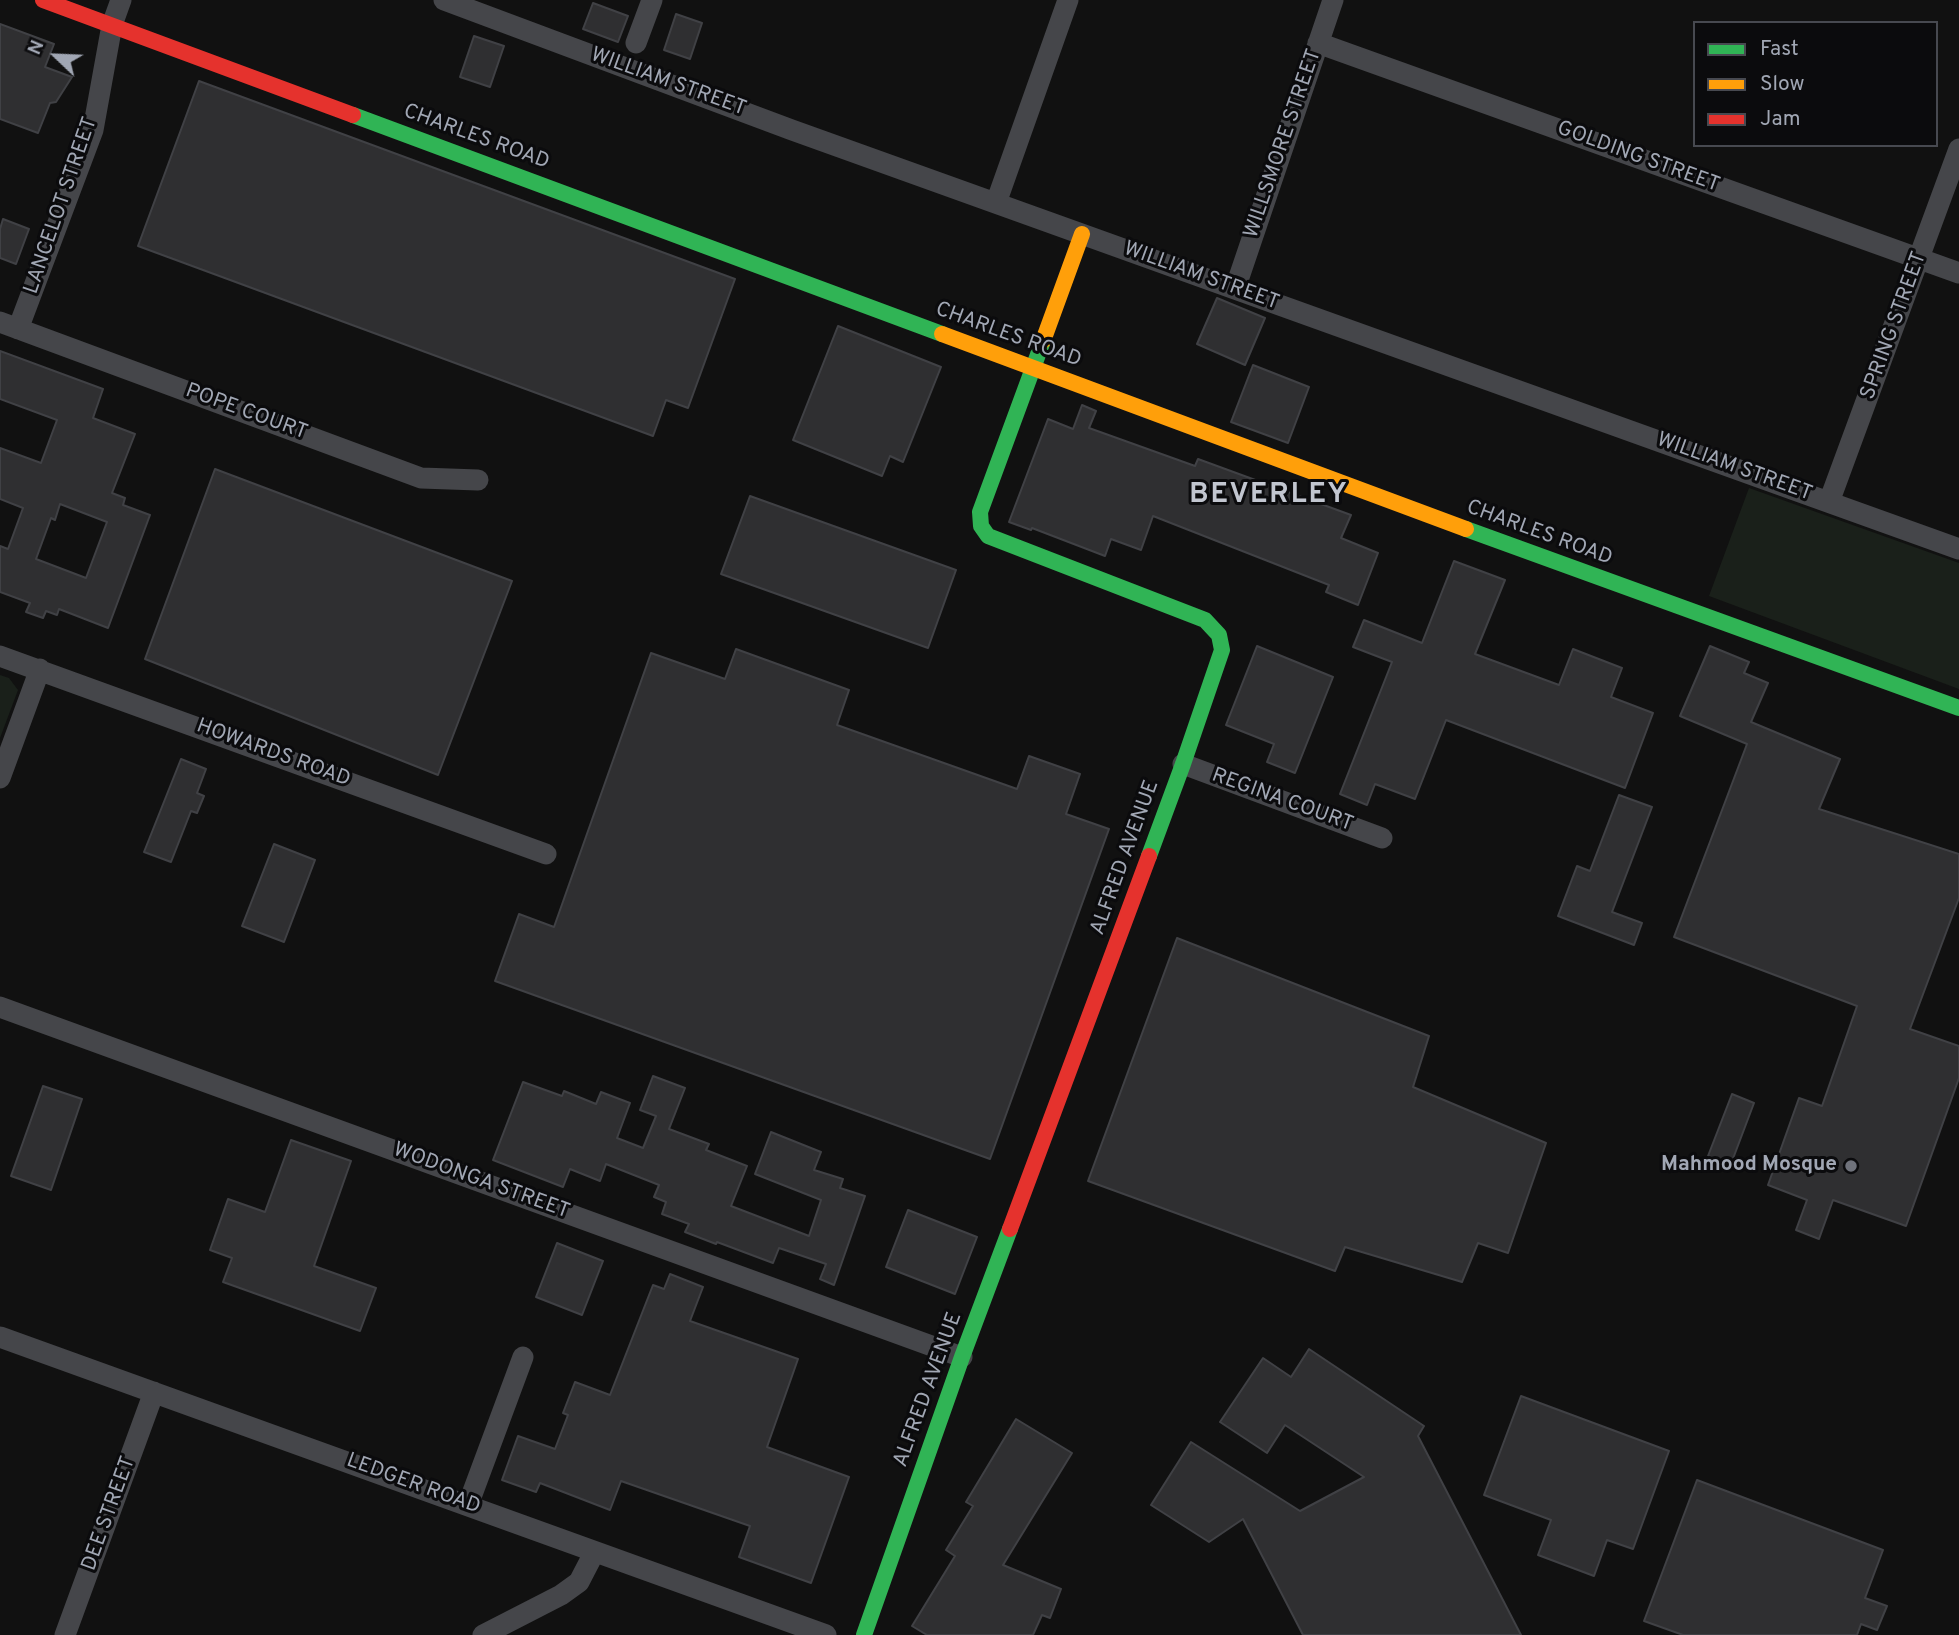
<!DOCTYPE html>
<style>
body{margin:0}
#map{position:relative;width:1959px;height:1635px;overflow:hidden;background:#111;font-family:Overpass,sans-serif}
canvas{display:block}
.legend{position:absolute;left:1693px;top:21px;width:245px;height:126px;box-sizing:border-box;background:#0b0b0d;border:2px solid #474950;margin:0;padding:9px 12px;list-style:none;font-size:21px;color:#a1a7b4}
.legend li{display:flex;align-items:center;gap:14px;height:35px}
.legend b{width:35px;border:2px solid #474950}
.north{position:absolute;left:21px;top:21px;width:70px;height:70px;-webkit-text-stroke:5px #0b0b0d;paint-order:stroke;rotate:293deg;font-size:19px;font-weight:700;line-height:28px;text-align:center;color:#a1a7b4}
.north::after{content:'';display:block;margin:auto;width:24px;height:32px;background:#a1a7b4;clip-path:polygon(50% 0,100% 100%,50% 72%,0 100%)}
</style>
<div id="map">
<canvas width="1959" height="1635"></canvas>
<ul class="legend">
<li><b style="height:9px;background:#30b455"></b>Fast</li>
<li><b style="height:9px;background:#ff9f0a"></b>Slow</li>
<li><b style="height:9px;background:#e5322d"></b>Jam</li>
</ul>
<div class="north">N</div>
</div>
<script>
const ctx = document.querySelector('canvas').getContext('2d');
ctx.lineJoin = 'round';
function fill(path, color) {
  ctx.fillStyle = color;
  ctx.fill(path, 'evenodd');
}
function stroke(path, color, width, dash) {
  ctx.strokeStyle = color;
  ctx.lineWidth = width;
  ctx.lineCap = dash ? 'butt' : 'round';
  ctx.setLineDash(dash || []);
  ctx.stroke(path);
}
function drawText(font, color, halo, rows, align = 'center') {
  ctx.font = font + ' Overpass,sans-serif';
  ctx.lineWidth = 6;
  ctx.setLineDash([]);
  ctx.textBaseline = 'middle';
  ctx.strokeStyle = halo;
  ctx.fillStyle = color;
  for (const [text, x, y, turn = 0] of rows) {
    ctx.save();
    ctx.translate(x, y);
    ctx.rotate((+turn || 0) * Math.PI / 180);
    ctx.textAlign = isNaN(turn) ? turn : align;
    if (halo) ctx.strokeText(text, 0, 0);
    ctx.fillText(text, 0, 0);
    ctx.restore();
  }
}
const green = new Path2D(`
 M1749,488L1959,563V689L1709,596Z
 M0,675L9,678L18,690L0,738Z`);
const building = new Path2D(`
 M593,3L628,16L618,42L583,29Z
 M676,14L702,23L690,59L664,50Z
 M0,24L54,44L45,67L72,77L56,102L50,103L38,133L0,119Z
 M474,36L504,46L490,87L460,77Z
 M199,81L735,279L688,408L666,400L653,436L138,246Z
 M3,219L29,229L16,264L0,258V229Z
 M1217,298L1265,318L1245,365L1197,344Z
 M838,326L941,367L903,462L890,456L882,476L793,440Z
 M0,351L103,389L93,418L135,434L112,493L125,498L123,505L150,515L108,628L59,609L57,615L46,611L43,618L26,612L30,603L0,592V546L8,549L23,508L0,499V448L41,463L57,420L0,399ZM60,504L107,522L86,578L36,559L51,518L55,520Z
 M1253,365L1309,387L1288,443L1231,422Z
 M1082,405L1096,411L1089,428L1195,466L1198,459L1351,515L1341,538L1378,553L1358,605L1326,592L1329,585L1153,516L1141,550L1111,539L1105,556L1032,528L1031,530L1009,522L1048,419L1073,429Z
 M215,469L512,581L438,775L145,659Z
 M750,496L956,570L928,648L721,574Z
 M1454,561L1505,580L1475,654L1559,685L1573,649L1622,668L1611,697L1653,713L1625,788L1446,720L1415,799L1375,784L1367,805L1340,794L1392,662L1353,647L1364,620L1422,643Z
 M1257,646L1333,677L1295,773L1267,762L1274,744L1226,725Z
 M1710,646L1749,662L1744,673L1768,683L1751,722L1840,759L1819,809L1959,854V898L1910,1029L1959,1046V1078L1906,1226L1833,1200L1819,1239L1796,1230L1807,1200L1768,1185L1799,1098L1822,1106L1857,1006L1674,937L1747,744L1680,716Z
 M736,649L849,690L837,725L1017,789L1029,756L1080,774L1066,814L1109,829L990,1159L495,981L519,914L554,927L651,653L725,679Z
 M181,759L206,769L197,793L204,796L197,813L191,811L171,862L144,852Z
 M1619,795L1652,807L1612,912L1642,923L1634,945L1558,916L1577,866L1590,871Z
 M274,844L315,860L284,942L242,926Z
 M1177,938L1429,1036L1413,1087L1546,1143L1508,1253L1478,1243L1462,1282L1345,1247L1335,1271L1088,1181Z
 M653,1076L685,1088L669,1129L709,1144L706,1150L747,1166L731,1206L809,1236L821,1200L755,1174L771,1132L821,1152L814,1170L843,1179L840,1188L865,1196L834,1285L820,1279L826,1264L779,1248L773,1263L717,1242L716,1244L685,1232L689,1224L662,1214L666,1202L654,1197L659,1185L606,1164L600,1181L570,1169L563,1187L493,1160L523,1082L562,1096L564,1091L596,1104L601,1092L630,1103L617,1138L643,1148L656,1116L640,1110Z
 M43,1086L82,1099L51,1190L11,1176Z
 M1732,1094L1754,1103L1731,1164L1708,1156Z
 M291,1140L351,1161L314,1266L376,1288L360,1331L223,1282L232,1258L210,1250L228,1199L265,1212Z
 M908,1210L977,1237L955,1294L886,1267Z
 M557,1243L603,1261L582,1315L536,1297Z
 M670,1274L703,1287L690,1321L798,1359L767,1447L849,1477L811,1583L739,1557L750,1526L621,1481L610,1510L540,1483L536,1492L502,1480L518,1436L555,1449L568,1415L563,1413L575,1382L610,1395L653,1285L664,1289Z
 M1309,1349L1424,1426L1418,1436L1521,1635H1303L1243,1519L1209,1542L1151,1505L1191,1442L1300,1511L1364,1477L1285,1425L1267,1453L1220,1422L1263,1358L1291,1377Z
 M1521,1396L1669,1451L1633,1549L1607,1540L1594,1576L1538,1555L1551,1520L1484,1495Z
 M1016,1419L1072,1453L1003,1565L1061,1589L1050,1618L1042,1615L1033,1635H927L912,1626L955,1556L946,1550L973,1506L966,1502Z
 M1697,1480L1883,1550L1865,1598L1887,1606L1877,1630L1861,1624L1857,1635H1683L1644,1621Z`);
const street = new Path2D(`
 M444,0L792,130L1959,549
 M636,43L652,0
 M1318,43L1959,273
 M996,203L1068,0
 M1235,289L1333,0
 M0,322L421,478L478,480
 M18,329L93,130L112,25L121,0
 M1829,502L1959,149
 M0,656L546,854
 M1183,764L1382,838
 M0,778L40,669
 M0,1007L962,1357
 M0,1337L826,1635
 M468,1505L523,1357
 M65,1635L154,1392
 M483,1635L561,1595L579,1582L594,1553`);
const fast = new Path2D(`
 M353,115L942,334
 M1043,341L980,512L981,526L988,536L1205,620L1219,635L1222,650L1183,764L1149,856
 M1466,529L1959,708
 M864,1635L962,1357L1010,1229`);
const slow = new Path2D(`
 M942,334L1466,529
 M1043,341L1082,234`);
const jam = new Path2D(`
 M43,0L353,115
 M1010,1229L1149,856`);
const markers = [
 [1851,1166,7,"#6f727b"]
];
const streetNames = [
 ["WILLIAM STREET",668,83,20],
 ["CHARLES ROAD",476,138,20],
 ["WILLSMORE STREET",1284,144,-71],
 ["GOLDING STREET",1638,158,20],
 ["LANCELOT STREET",62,206,-71],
 ["WILLIAM STREET",1201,277,20],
 ["SPRING STREET",1895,326,-70],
 ["CHARLES ROAD",1008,336,20],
 ["POPE COURT",246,413,20],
 ["WILLIAM STREET",1734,468,20],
 ["CHARLES ROAD",1539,534,20],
 ["HOWARDS ROAD",273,754,20],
 ["REGINA COURT",1282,801,20],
 ["ALFRED AVENUE",1126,858,-70],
 ["WODONGA STREET",481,1182,20],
 ["ALFRED AVENUE",929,1390,-70],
 ["LEDGER ROAD",413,1485,20],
 ["DEE STREET",110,1514,-70]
];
const poiNames = [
 ["Mahmood Mosque",1837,1166]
];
const districtNames = [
 ["BEVERLEY",1269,496]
];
fill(green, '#1a201a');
fill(building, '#2f2f31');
stroke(building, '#404145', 2);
stroke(street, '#45464a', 21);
stroke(fast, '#30b455', 16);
stroke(slow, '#ff9f0a', 16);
stroke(jam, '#e5322d', 16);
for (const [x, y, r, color] of markers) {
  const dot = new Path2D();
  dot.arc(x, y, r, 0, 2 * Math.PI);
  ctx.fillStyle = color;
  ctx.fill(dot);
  stroke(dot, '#0b0b0d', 2.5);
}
drawText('21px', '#a1a7b4', '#0b0b0d', streetNames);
drawText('bold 21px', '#a1a7b4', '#0b0b0d', poiNames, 'right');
ctx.letterSpacing = '2px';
drawText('bold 28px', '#c2c6d0', '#0b0b0d', districtNames);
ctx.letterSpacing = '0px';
</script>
